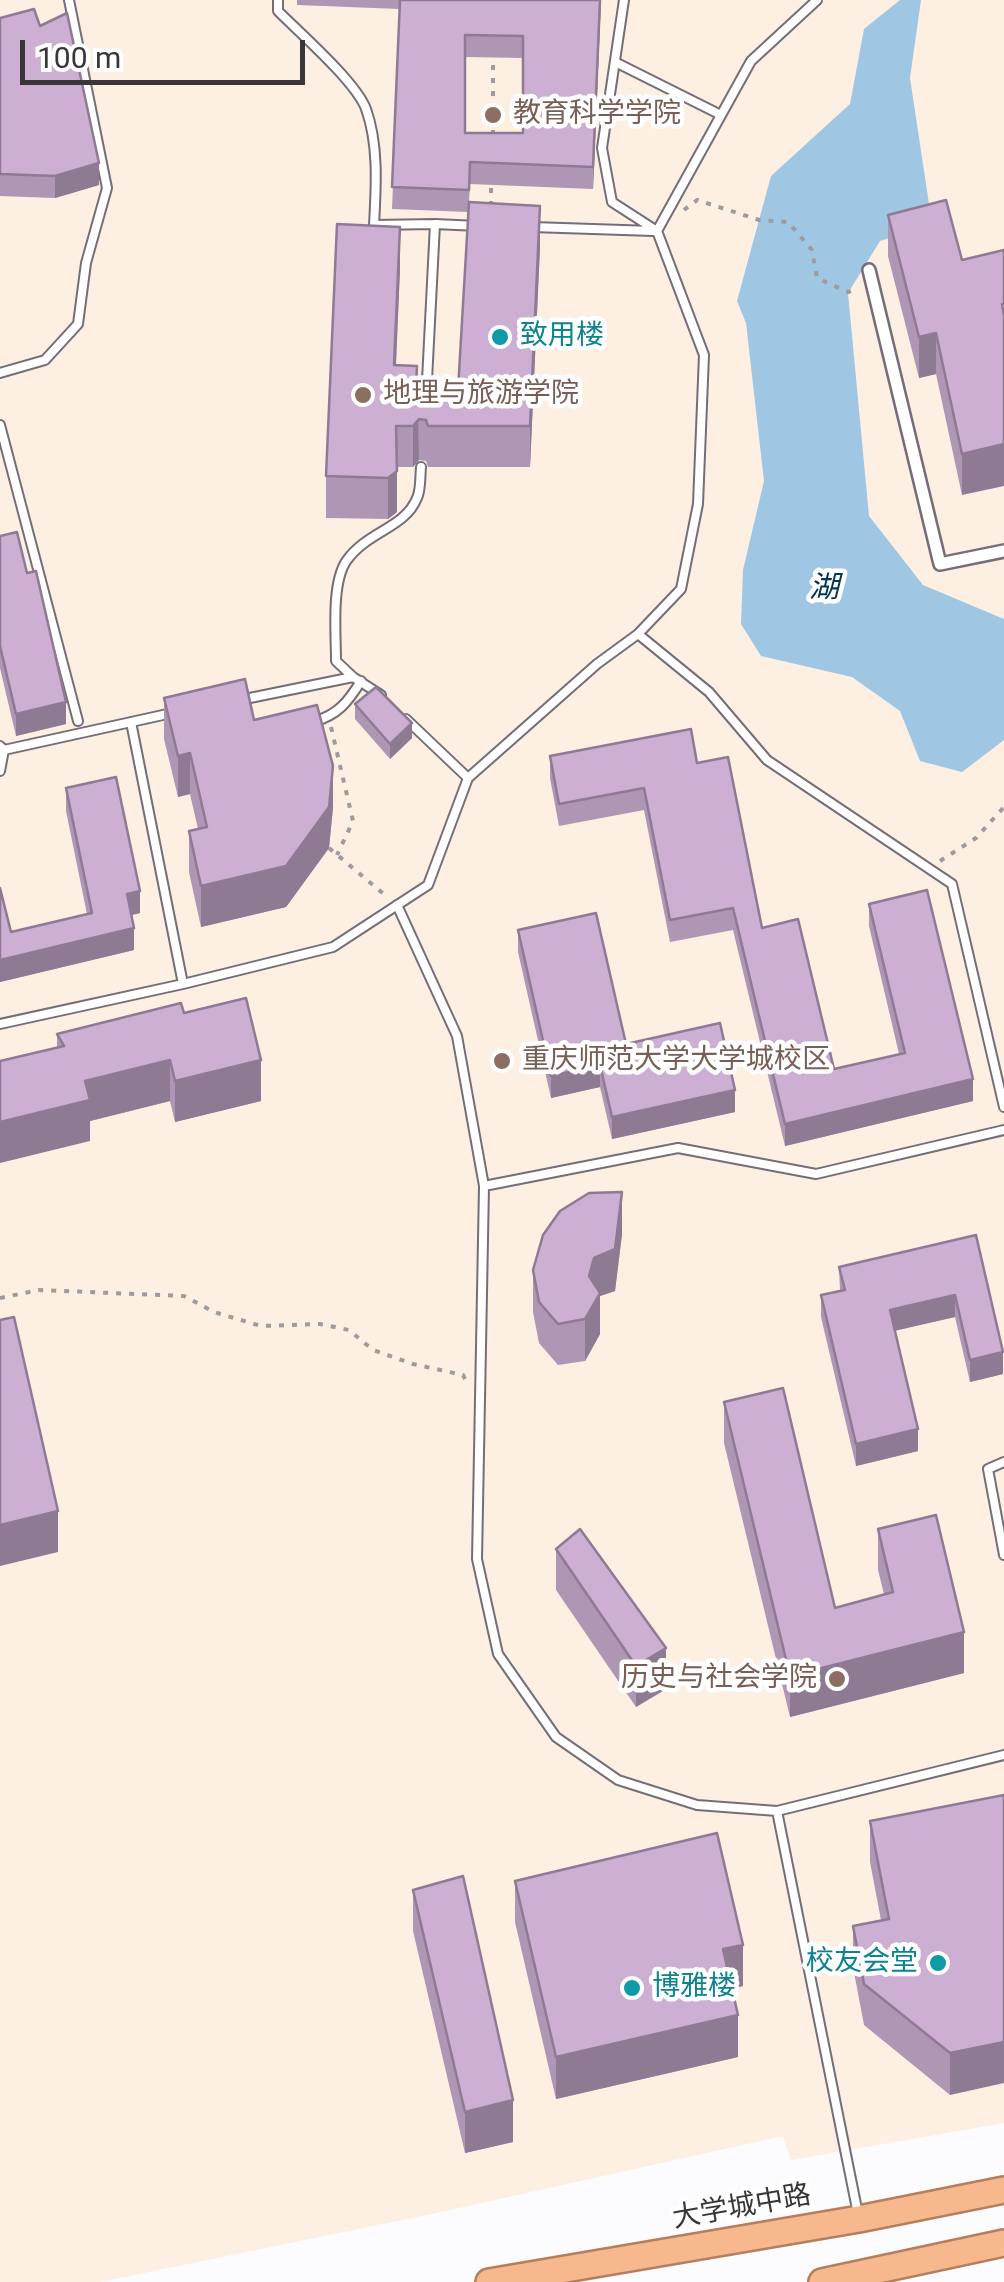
<!DOCTYPE html>
<meta charset="utf-8">
<style>
body{margin:0}
#map{position:relative;width:1004px;height:2282px;overflow:hidden;background:#fcfbfd;font-family:Roboto,sans-serif}
canvas{display:block}
.scale{position:absolute;left:20px;top:40px;width:285px;height:45px;box-sizing:border-box;border:5px solid #39363a;border-top:0;padding-left:12px;font-size:30px;line-height:35px;white-space:nowrap;color:#39363a;-webkit-text-stroke:8px #fff;paint-order:stroke}
</style>
<div id="map">
<canvas width="1004" height="2282"></canvas>
<div class="scale">100 m</div>
</div>
<script>
const ctx = document.querySelector('canvas').getContext('2d');
ctx.lineJoin = 'round';
function fill(path, color) {
  ctx.fillStyle = color;
  ctx.fill(path, 'evenodd');
}
function stroke(path, color, width, dash) {
  ctx.strokeStyle = color;
  ctx.lineWidth = width;
  ctx.lineCap = dash ? 'butt' : 'round';
  ctx.setLineDash(dash || []);
  ctx.stroke(path);
}
function drawText(font, color, halo, rows, align = 'center') {
  ctx.font = font + ' Roboto,"Noto Sans SC",sans-serif';
  ctx.lineWidth = 9;
  ctx.setLineDash([]);
  ctx.textBaseline = 'middle';
  ctx.strokeStyle = halo;
  ctx.fillStyle = color;
  for (const [text, x, y, turn = 0] of rows) {
    ctx.save();
    ctx.translate(x, y);
    ctx.rotate((+turn || 0) * Math.PI / 180);
    ctx.textAlign = isNaN(turn) ? turn : align;
    if (halo) ctx.strokeText(text, 0, 0);
    ctx.fillText(text, 0, 0);
    ctx.restore();
  }
}
const education = new Path2D(`
 M0,0H1004V2123L791,2160L783,2136L441,2212L100,2282H0Z`);
const water = new Path2D(`
 M900,0H921L910,78L932,224L880,241L848,293L869,516L923,585L1004,619V740L962,772L920,761L900,711L852,677L761,656L741,624L743,570L764,481L746,323L737,301L771,176L850,104L864,29Z`);
const path = new Path2D(`
 M493,135V57
 M491,206V185
 M684,210L697,200L759,220L788,222L812,250L817,278L848,292L858,289
 M331,727L353,821L337,855
 M329,848L386,896
 M940,861L976,838L1004,807
 M0,1298L39,1290L184,1296L214,1312L261,1326L320,1324L349,1330L373,1350L413,1364L463,1375L465,1379`);
const service = new Path2D(`
 M278,0V11C300,33 356,82 366,109C379,145 376,188 374,225L435,224L426,400
 M624,0L602,148L612,202L657,231
 M615,62L721,115
 M435,224L478,226
 M532,227L653,231
 M0,373L45,360L78,324L86,263L107,188L69,0
 M0,425L78,721
 M638,634L709,692L767,760L952,884L1004,1107
 M381,695L353,677L336,661C336,633 331,582 347,560C368,531 405,528 417,498C421,490 420,477 421,467
 M240,700L353,677
 M406,719L468,778
 M131,722L183,984
 M313,722C338,715 348,702 361,681
 M0,746L4,750L0,771
 M4,750L172,713
 M397,905L457,1036L484,1186L477,1559L498,1654L556,1737L618,1780L697,1805L777,1811L1004,1755
 M0,1024L183,984L333,947L428,885L468,778L597,664L638,634L681,589L698,504L704,355L657,231L751,61L817,0
 M484,1186L678,1148L816,1174L1004,1130
 M1004,1462L988,1469L1004,1555
 M777,1811L858,2214`);
const pedestrian = new Path2D(`
 M869,270L940,564L1004,551`);
const trunk = new Path2D(`
 M489,2282L859,2219L1004,2190
 M822,2282L1004,2243`);
const wall = new Path2D(`
 M297,0H601L593,189L470,184L469,202L540,247L530,467H428L426,461L419,460L413,467H397V512L388,519L326,518V476L400,268L396,366L425,396L458,390L468,212L392,209L400,9L297,5ZM465,57L523,58V133H465Z
 M0,18L99,185L55,198L0,196Z
 M888,215L962,260V495L936,374L919,378L888,256Z
 M0,536L66,724L16,736L0,668Z
 M164,698L254,720L333,807L329,848L286,907L201,927L189,872V831L198,829L190,794L178,797L164,739Z
 M355,704L412,738L390,759L355,719Z
 M550,756L697,763L762,928L834,1069L899,1054L869,926V904L973,1101L785,1146L733,930L670,942L644,810L559,826L550,778Z
 M66,788L140,913L132,915L134,950L0,982V888L11,932L87,914L66,811Z
 M518,930L626,1044L735,1112L612,1139L600,1087L551,1098L518,952Z
 M184,1013L261,1101L175,1122L170,1101L90,1121V1141L57,1048V1034Z
 M622,1234L615,1291L600,1296V1334L585,1361L558,1365L539,1343L533,1312V1270Z
 M976,1235L1003,1374L970,1382L955,1317L895,1330L918,1451L856,1466L821,1317V1295L840,1291L839,1267Z
 M724,1402L835,1608L884,1594L878,1570V1529L964,1673L790,1717L724,1443Z
 M556,1549L666,1689L636,1707L556,1590Z
 M1004,1795L950,2095L864,2025L853,1967V1926L881,1920L870,1862V1821Z
 M515,1881L743,1986L732,1988L738,2057L556,2099L515,1922Z
 M413,1890L513,2142L465,2153L413,1931Z`);
const shadedWall = new Path2D(`
 M600,0H601L593,189V167Z
 M99,163V185L55,198V176Z
 M540,206V247L530,467V426Z
 M400,227V268L394,407V365Z
 M936,333V374L919,378V337Z
 M417,366L419,460L413,467V426Z
 M1004,444V486L962,495V454Z
 M397,471V512L388,519V478Z
 M66,702V724L16,736V714Z
 M412,723V738L390,759V744Z
 M190,753V794L178,797V756Z
 M333,766V807L329,848L286,907L201,927V886Z
 M140,891V913L127,916V894Z
 M134,928V950L0,982V960Z
 M170,1060V1101L90,1121V1141L0,1163V1122L85,1081Z
 M261,1060V1101L175,1122V1081Z
 M600,1065V1087L551,1098V1076Z
 M973,1079V1101L785,1146V1124Z
 M735,1090V1112L612,1139V1117Z
 M622,1192V1234L615,1291L600,1296V1334L585,1361V1319L589,1276L594,1258Z
 M955,1295V1317L890,1332V1310Z
 M1003,1352V1374L970,1382V1360Z
 M918,1429V1451L856,1466V1444Z
 M58,1511V1552L0,1566V1525Z
 M964,1632V1673L790,1717V1676Z
 M666,1648V1689L636,1707V1666Z
 M743,1945V1986L723,1991V1949Z
 M738,2015V2057L556,2099V2057Z
 M1004,2042V2083L950,2095V2053Z
 M513,2100V2142L465,2153V2112Z`);
const building = new Path2D(`
 M400,0H600L593,167L470,162L469,190L392,187ZM465,35L523,36V133H465Z
 M34,9L40,26L67,13L99,163L55,176L0,174V18Z
 M946,200L962,260L1004,250V304H1002L1004,315V444L962,454L936,333L919,337L888,215Z
 M469,202L540,206L530,426H428L426,420L419,419L413,426H396L397,471L388,478L326,476L337,224L400,227L394,365L417,366L416,388L425,396L432,389L458,390Z
 M17,532L27,573L36,571L66,702L16,714L0,646V536Z
 M245,679L254,720L317,705L333,766L329,807L286,866L201,886L189,831L207,827L190,753L178,756L164,698Z
 M376,687L412,723L390,744L355,704Z
 M691,729L697,763L728,757L762,928L798,919L834,1069L905,1053L869,904L927,890L973,1079L785,1124L733,908L670,920L644,788L559,804L550,756Z
 M116,777L140,891L127,894L134,928L0,960V888L11,932L92,913L66,788Z
 M596,913L626,1044L720,1023L735,1090L612,1117L600,1065L551,1076L518,930Z
 M246,998L261,1060L175,1081L170,1060L85,1081L90,1100L0,1122V1061L64,1046L57,1034L181,1003L184,1013Z
 M622,1192L615,1249L594,1258L589,1276L600,1293L585,1319L558,1324L539,1302L533,1270L543,1235L560,1211L589,1193Z
 M976,1235L1003,1352L970,1360L955,1295L890,1310L918,1429L856,1444L821,1295L845,1290L839,1267Z
 M14,1317L58,1511L0,1525V1320Z
 M783,1388L835,1608L893,1592L878,1529L936,1515L964,1632L790,1676L724,1402Z
 M580,1529L666,1648L636,1666L556,1549Z
 M1004,1795V2042L950,2053L864,1984L853,1926L889,1919L870,1821Z
 M717,1833L743,1945L723,1949L738,2015L556,2057L515,1881Z
 M463,1876L513,2100L465,2112L413,1890Z`);
const markers = [
 [493,115,10,"#8d6e63"],
 [500,337,10,"#0f9aa8"],
 [363,395,10,"#8d6e63"],
 [502,1061,10,"#8d6e63"],
 [837,1679,10,"#8d6e63"],
 [938,1963,10,"#0f9aa8"],
 [632,1988,10,"#0f9aa8"]
];
const educationNames = [
 ["教育科学学院",513,115],
 ["地理与旅游学院",383,395],
 ["重庆师范大学大学城校区",522,1061],
 ["历史与社会学院",817,1679,"right"]
];
const cultureNames = [
 ["致用楼",520,337],
 ["校友会堂",918,1963,"right"],
 ["博雅楼",652,1988]
];
const streetNames = [
 ["大学城中路",742,2208,-10]
];
const waterNames = [
 ["湖",824,589]
];
fill(education, '#fdefe1');
fill(water, '#9fc7e4');
stroke(service, '#746e79', 12);
stroke(pedestrian, '#746e79', 16);
stroke(trunk, '#b37f5e', 30);
stroke(path, '#9d9b9e', 4, [5, 8]);
stroke(service, '#fff', 8);
stroke(pedestrian, '#fff', 11);
stroke(trunk, '#f7b88e', 25);
fill(wall, '#af96b5');
fill(shadedWall, '#8f7a94');
fill(building, '#ccafd3');
stroke(building, '#8f7a94', 2.5);
for (const [x, y, r, color] of markers) {
  const dot = new Path2D();
  dot.arc(x, y, r, 0, 2 * Math.PI);
  ctx.fillStyle = color;
  ctx.fill(dot);
  stroke(dot, '#fff', 4);
}
drawText('28px', '#785e54', '#fff', educationNames, 'left');
drawText('28px', '#0d838f', '#fff', cultureNames, 'left');
drawText('28px', '#39363a', '#fff', streetNames);
drawText('italic 30px', '#023653', '#fff', waterNames);
</script>
